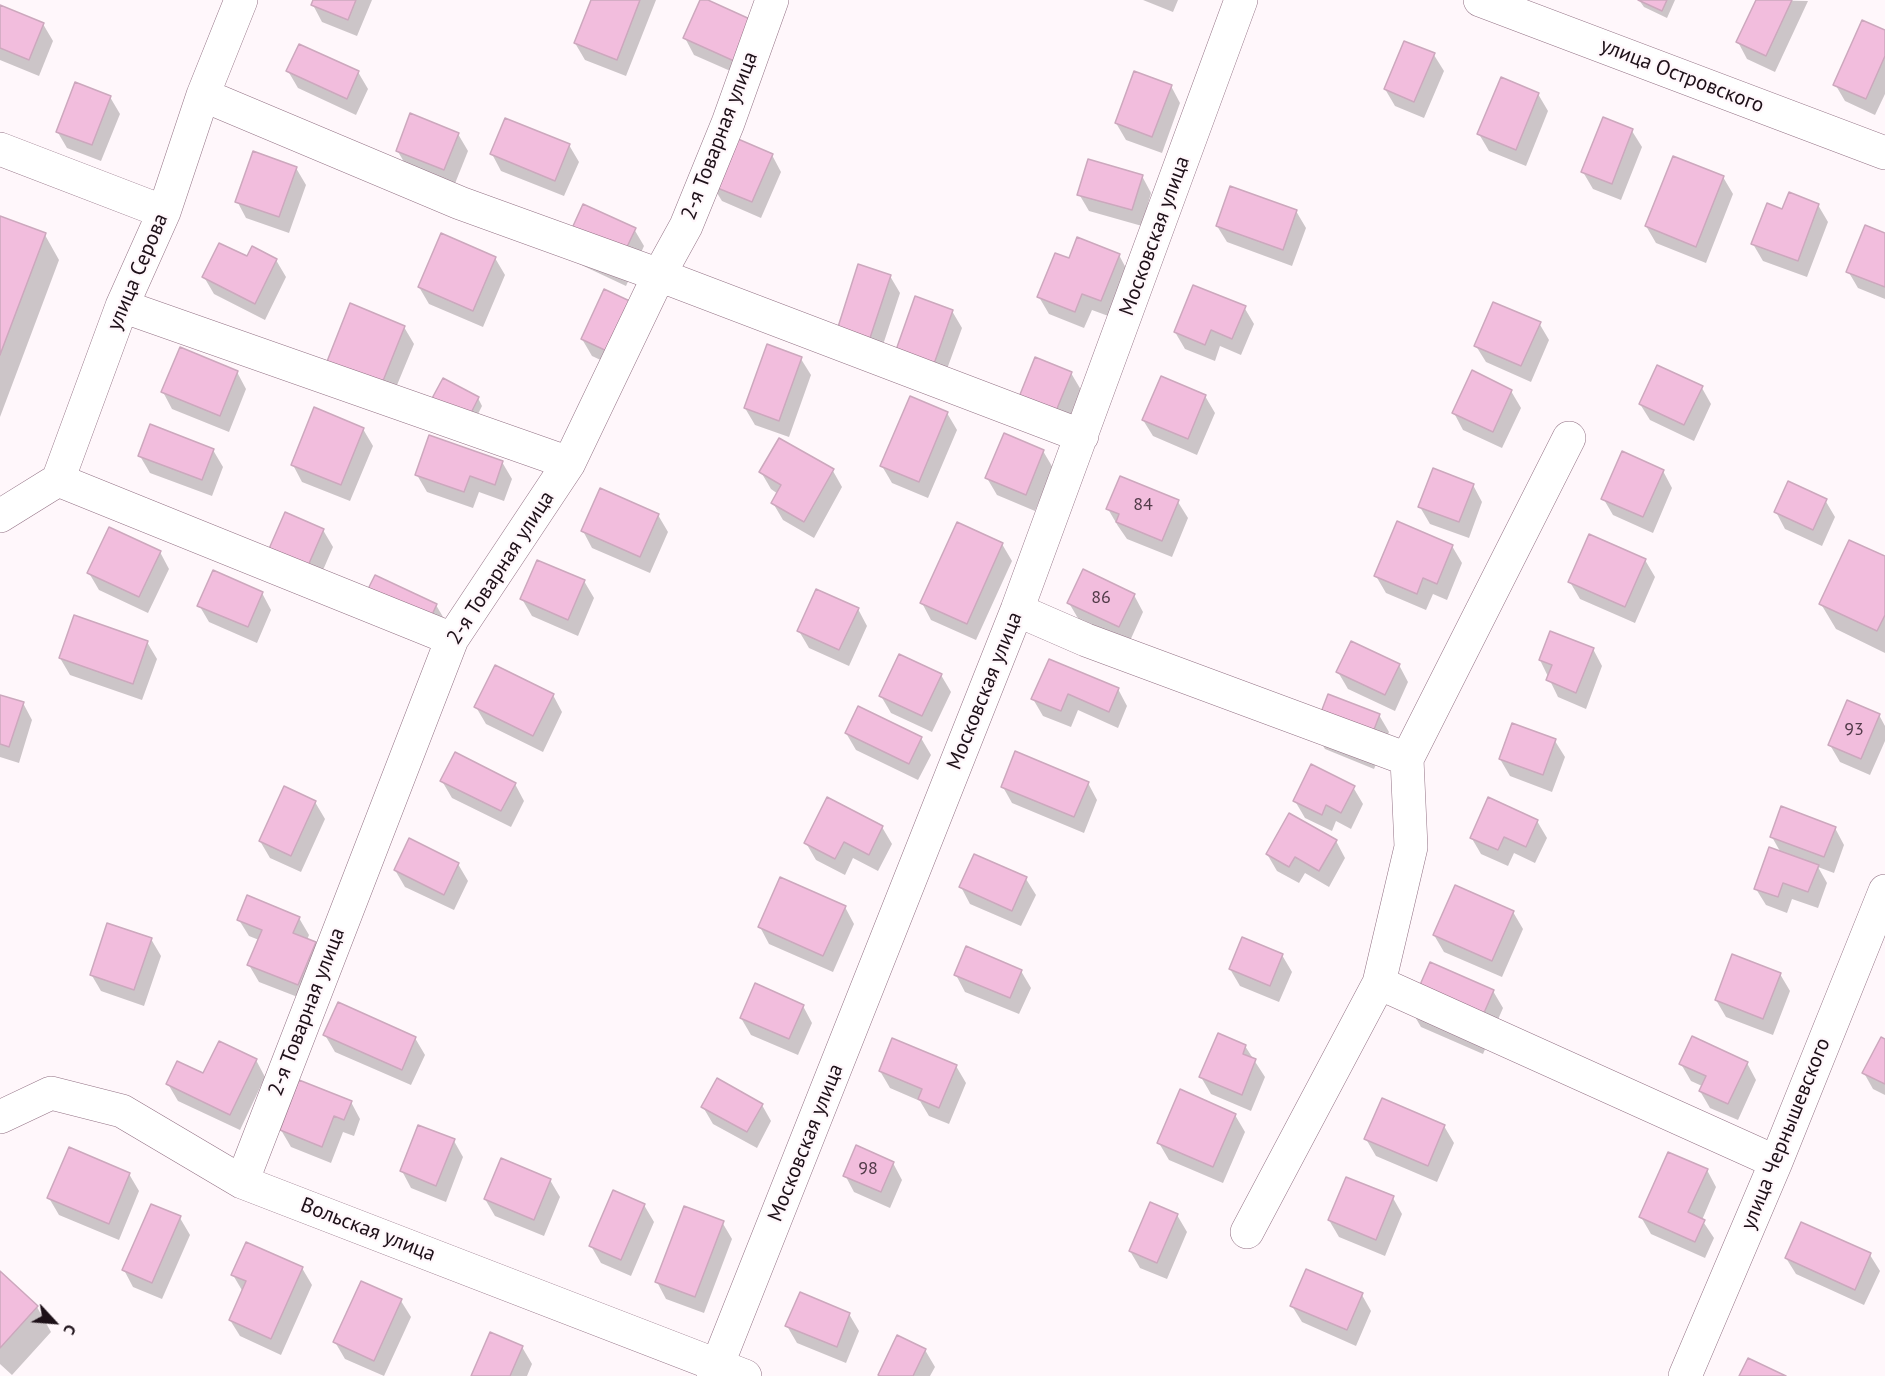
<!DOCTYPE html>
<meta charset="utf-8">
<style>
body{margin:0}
#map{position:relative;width:1885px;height:1376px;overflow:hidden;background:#fff7fb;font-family:"PT Sans",sans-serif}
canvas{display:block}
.north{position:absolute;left:24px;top:1292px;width:60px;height:60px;-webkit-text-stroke:4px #fff7fb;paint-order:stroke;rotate:116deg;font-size:16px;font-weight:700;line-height:24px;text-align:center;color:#1d1018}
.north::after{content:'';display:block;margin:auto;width:21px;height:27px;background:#1d1018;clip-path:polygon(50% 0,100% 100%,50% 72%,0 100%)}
</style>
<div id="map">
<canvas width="1885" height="1376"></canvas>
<div class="north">С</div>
</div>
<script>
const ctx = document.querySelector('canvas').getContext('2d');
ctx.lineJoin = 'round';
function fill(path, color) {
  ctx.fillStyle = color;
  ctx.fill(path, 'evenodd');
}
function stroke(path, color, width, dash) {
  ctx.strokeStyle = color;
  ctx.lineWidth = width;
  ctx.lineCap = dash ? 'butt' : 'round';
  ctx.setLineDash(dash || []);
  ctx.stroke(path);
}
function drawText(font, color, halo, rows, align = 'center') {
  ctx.font = font + ' "PT Sans",sans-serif';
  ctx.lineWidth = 4.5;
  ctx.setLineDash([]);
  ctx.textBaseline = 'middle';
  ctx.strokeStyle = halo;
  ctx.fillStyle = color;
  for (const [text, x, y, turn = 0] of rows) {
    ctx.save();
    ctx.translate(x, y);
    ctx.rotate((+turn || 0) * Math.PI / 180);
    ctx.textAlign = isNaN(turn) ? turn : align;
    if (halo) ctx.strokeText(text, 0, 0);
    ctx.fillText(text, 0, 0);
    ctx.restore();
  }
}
const shadow = new Path2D(`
 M315,0H372L357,36L322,22L313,5Z
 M593,0H656L626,76L585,60L575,43Z
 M702,0H705L744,77L694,55L685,38Z
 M1143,0H1178L1173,12Z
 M1639,0H1675L1667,18L1644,7Z
 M1757,0L1808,1L1775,72L1747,59L1738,42Z
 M0,7L43,24L53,41L39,76L0,60Z
 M1885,32V94L1875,115L1845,101L1835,84Z
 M1434,55L1444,71L1424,118L1395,106L1385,89Z
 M288,71L358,72L368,89L356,115L298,88Z
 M1171,86L1180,103L1162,153L1126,140L1116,123Z
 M1538,94L1548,111L1526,166L1489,151L1479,134Z
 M110,97L120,114L101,161L67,148L57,131Z
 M1632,131L1642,147L1621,200L1593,189L1583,172Z
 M458,134L468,151L454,186L407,167L397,150Z
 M569,145L579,162L564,196L501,171L492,154Z
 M772,155L781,172L761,218L722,201L712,185Z
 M296,168L306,185L289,233L246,218L237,201Z
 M1142,176L1151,193L1142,226L1089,211L1079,194Z
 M1723,177L1733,194L1706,263L1656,243L1646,226Z
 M1818,205L1828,222L1807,277L1763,261L1753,244L1783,211Z
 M1296,211L1306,228L1292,266L1227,242L1217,226Z
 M0,218L45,235L59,260L0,417Z
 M634,229L644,246L626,286L575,262L565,246Z
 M1885,235V299L1858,288L1848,271Z
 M1119,255L1128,272L1111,317L1092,310L1084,328L1049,314L1039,297L1070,260Z
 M247,258L276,260L286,277L265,320L214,294L204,277Z
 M495,258L505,275L483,327L429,304L419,287Z
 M890,276L900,293L880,354L849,344Z
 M605,291L620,369L592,356L582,339Z
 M1244,307L1254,324L1241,355L1220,346L1215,361L1185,349L1175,332Z
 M952,311L962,328L943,380L907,367Z
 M1539,323L1549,340L1531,382L1486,362L1476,346Z
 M404,327L414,344L390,402L337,381Z
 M801,359L811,375L789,437L755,425L745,408Z
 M237,372L246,389L229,432L172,409L163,392Z
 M1071,373L1081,390L1064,432L1029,418Z
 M1702,388L1711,404L1694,441L1650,420L1640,404Z
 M1511,391L1521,408L1502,448L1463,430L1454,413Z
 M1205,396L1215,413L1197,455L1153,436L1143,420Z
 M478,398L482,406L471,428L436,410Z
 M947,413L957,430L928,498L892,483L882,466Z
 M363,429L373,446L350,501L302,482L293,465Z
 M213,450L223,467L212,496L150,473L140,456Z
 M1043,451L1053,468L1035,511L997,495L987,478Z
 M502,462L512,479L504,501L479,492L473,508L427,492L417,475Z
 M833,471L842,487L814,538L783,520L773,503L778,494L771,489L761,472Z
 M1663,471L1672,488L1653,533L1613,515L1603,498Z
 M1121,478L1178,502L1188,518L1172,557L1127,539L1118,526L1108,509Z
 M1473,485L1482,502L1469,538L1430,524L1420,507Z
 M1825,500L1835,517L1822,546L1785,529L1776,512Z
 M658,515L668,532L650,573L592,548L583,531Z
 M323,530L333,547L314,591L276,574Z
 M1002,544L1012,561L976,640L931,620L922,603Z
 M1452,546L1462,563L1447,600L1433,594L1426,610L1386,593L1376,576Z
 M160,552L169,569L148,613L99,590L89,573Z
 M1885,558V653L1836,629L1821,604Z
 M1645,560L1655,577L1635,623L1580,599L1570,582Z
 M584,581L594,598L578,636L532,616L522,599Z
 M262,593L271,610L257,643L209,622L199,605Z
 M1134,595L1143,612L1129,643L1079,620L1069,603Z
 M436,605L446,622L373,620Z
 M858,609L867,626L849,666L809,648L799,631Z
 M147,642L157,659L142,700L70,675L60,658Z
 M1593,649L1602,666L1586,709L1558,697L1540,660Z
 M1049,661L1118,689L1127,706L1118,728L1078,710L1071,727L1043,716L1033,699Z
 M1399,665L1408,682L1395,711L1348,689L1338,672Z
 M941,675L951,692L932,732L891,713L881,696Z
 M553,695L562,712L543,752L486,724L476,707Z
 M0,696L23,703L32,720L19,763L0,757Z
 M1379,715L1389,732L1374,769L1325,749L1315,733Z
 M1879,715L1885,726V741L1870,775L1840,762L1830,745Z
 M846,733L921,738L931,755L918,780L856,750Z
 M1555,741L1565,757L1552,792L1510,776L1500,759Z
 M442,781L515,784L524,801L511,827L452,798Z
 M1088,783L1097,800L1084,833L1012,803L1003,787Z
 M1353,787L1363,804L1351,829L1336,821L1332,831L1305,818L1295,801Z
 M315,802L325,819L301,872L270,858L260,841Z
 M1537,821L1547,838L1535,863L1514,853L1508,866L1481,854L1471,837Z
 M882,827L892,844L878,871L853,858L845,875L816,860L806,843Z
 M1835,828L1844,845L1834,873L1818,867L1827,883L1818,908L1792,899L1787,913L1766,905L1756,889L1781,853L1772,837Z
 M410,840L458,864L468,881L454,910L405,887L395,870Z
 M1336,841L1345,858L1329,887L1305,873L1299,883L1277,871L1267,854Z
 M1026,879L1036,895L1021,926L970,904L961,887Z
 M845,907L854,924L833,972L769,944L760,927Z
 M1513,912L1523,929L1502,977L1444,952L1434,935Z
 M299,918L309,935L307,940L315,943L325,960L308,1001L259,982L249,965L259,940L249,936L239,920Z
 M151,939L161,956L144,1006L101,991L91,974Z
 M1282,955L1292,972L1279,1002L1240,986L1230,969Z
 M1021,971L1031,988L1019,1014L965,992L956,975Z
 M1780,974L1790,991L1773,1035L1726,1017L1716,1000Z
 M1493,991L1503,1008L1483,1054L1421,1027L1411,1010Z
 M803,1006L812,1023L798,1055L751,1035L741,1018Z
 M325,1035L415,1038L425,1055L411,1085L335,1052Z
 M1885,1041V1095L1873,1089L1864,1073Z
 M1245,1046L1265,1077L1251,1111L1211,1094L1201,1077Z
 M256,1060L265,1077L240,1130L178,1101L168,1084Z
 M1747,1063L1756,1080L1738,1120L1710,1108L1700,1091L1702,1086L1691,1081L1681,1064Z
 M956,1066L966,1083L949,1124L929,1116L920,1101L890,1088L880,1071Z
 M351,1102L360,1119L354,1136L343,1132L331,1163L291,1147L281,1130Z
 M762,1105L771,1121L757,1148L713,1124L703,1107Z
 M1235,1115L1245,1132L1223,1183L1169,1160L1159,1143Z
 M1444,1126L1454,1143L1437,1182L1376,1156L1366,1139Z
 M454,1141L463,1157L446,1202L411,1188L402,1171Z
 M893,1163L902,1180L890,1208L854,1192L845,1175Z
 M1707,1170L1716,1187L1702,1220L1714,1238L1705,1258L1651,1234L1641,1217Z
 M129,1174L139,1191L119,1240L59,1215L49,1198Z
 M550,1180L560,1197L544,1236L495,1216L485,1199Z
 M1393,1198L1402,1214L1385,1256L1339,1237L1329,1220Z
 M644,1205L654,1222L631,1276L601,1263L591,1246Z
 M1177,1215L1187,1232L1167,1279L1140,1268L1130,1251Z
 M180,1218L190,1235L162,1299L133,1287L124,1270Z
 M722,1222L732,1239L704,1313L666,1299L657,1282Z
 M1870,1255L1880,1271L1864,1305L1796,1274L1786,1258Z
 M302,1268L312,1285L281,1355L240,1336L230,1320L243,1292L233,1275Z
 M0,1273L37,1307L51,1332L12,1375L0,1364Z
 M1362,1295L1371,1311L1356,1346L1302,1322L1292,1306Z
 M401,1301L411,1317L384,1376L345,1359L335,1342Z
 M849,1314L859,1331L846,1363L797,1343L787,1326Z
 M522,1347L532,1364L527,1376H473Z
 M925,1350L935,1367L930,1376H880Z`);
const building = new Path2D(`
 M313,0H356L348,20L311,5Z
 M591,0H640L617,60L574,43Z
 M700,0H708L752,20L734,61L683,38Z
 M1638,0H1667L1662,11Z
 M1756,0H1792L1766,56L1736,42Z
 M0,5L44,23L29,60L0,48Z
 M1862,20L1885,30V56L1866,99L1833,85Z
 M1404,41L1435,53L1414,102L1384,89Z
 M299,44L359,71L347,99L286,71Z
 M1134,71L1172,85L1152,137L1115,123Z
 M1501,77L1539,93L1516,150L1477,134Z
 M75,82L111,96L92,145L56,132Z
 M410,113L459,133L444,170L396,151Z
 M1603,117L1633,129L1612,184L1581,172Z
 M505,118L570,144L555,181L490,154Z
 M731,136L773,154L752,202L710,185Z
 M253,151L297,167L279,217L235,202Z
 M1673,156L1724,176L1696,247L1645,226Z
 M1088,159L1143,175L1132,210L1077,195Z
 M1230,186L1297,210L1283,250L1216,226Z
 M1789,192L1819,204L1798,261L1751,244L1767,203L1782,209Z
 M583,204L636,228L616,270L564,246Z
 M0,216L46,233L0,355Z
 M1865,225L1885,233V287L1846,272Z
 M441,233L496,257L473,311L418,287Z
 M1077,237L1120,254L1101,301L1082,294L1075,312L1037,297L1055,253L1069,258Z
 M219,243L247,256L252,246L277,259L255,304L202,277Z
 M858,264L891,275L870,338L838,327Z
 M1193,285L1246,306L1232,339L1211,330L1205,345L1174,332Z
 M604,289L634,303L611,353L581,339Z
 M915,296L953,310L934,364L896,350Z
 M1493,302L1541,322L1521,366L1474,346Z
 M350,303L405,326L381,386L326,364Z
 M767,344L802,357L779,421L744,408Z
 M180,347L238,371L220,416L161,392Z
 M1035,357L1072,372L1054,416L1017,402Z
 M1657,365L1703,386L1684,425L1639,404Z
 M1472,370L1512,390L1493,432L1452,413Z
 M1161,376L1206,395L1188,439L1142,420Z
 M443,378L479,397L467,421L430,402Z
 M910,396L948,412L919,482L880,466Z
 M314,407L364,428L341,485L291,465Z
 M150,424L214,449L202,480L138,456Z
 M1004,433L1044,450L1026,495L985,478Z
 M429,435L503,461L495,485L470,476L464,492L415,475Z
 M779,438L834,469L804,522L771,503L781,485L759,472Z
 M1622,451L1664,470L1643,517L1601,499Z
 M1433,468L1474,484L1459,522L1418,507Z
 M1120,476L1179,500L1162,541L1116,522L1119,514L1106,509Z
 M1788,481L1827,499L1813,530L1774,512Z
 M600,488L659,514L640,557L581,531Z
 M285,512L324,529L304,575L265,558Z
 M1397,521L1453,545L1437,584L1423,578L1417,594L1374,576Z
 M957,522L1003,543L967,624L920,603Z
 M109,527L161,551L139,597L87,573Z
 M1589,534L1646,559L1625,607L1568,582Z
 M1849,540L1885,556V615L1877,631L1819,604Z
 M537,560L585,580L568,620L520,599Z
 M1083,569L1135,594L1119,627L1067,603Z
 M213,570L263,592L248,627L197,606Z
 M375,575L437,604L424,632L361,603Z
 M816,589L859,608L839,650L797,631Z
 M74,615L148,641L133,684L59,658Z
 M1550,631L1594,648L1576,693L1546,680L1552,665L1539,660Z
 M1351,641L1400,664L1385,695L1336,672Z
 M899,654L942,674L922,716L879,696Z
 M1049,659L1119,688L1109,712L1068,694L1061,711L1031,699Z
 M495,665L554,694L533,736L474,707Z
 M1328,694L1380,714L1365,753L1313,733Z
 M0,695L24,702L9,747L0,744Z
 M1847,700L1880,714L1861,759L1828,745Z
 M858,706L922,737L909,764L845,733Z
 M1512,723L1556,739L1543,775L1499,759Z
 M1015,751L1089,782L1074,817L1001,787Z
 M455,752L516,783L501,811L440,781Z
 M1311,764L1355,786L1341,813L1326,805L1322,815L1293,801Z
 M284,786L316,801L291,856L259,841Z
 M827,797L883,826L869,855L844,842L835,859L804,843Z
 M1488,797L1538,820L1526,847L1504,837L1498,850L1470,838Z
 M1781,806L1836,827L1824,857L1770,837Z
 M1289,813L1337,840L1319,871L1295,857L1289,867L1266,854Z
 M409,838L459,863L444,895L394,870Z
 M1769,847L1819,865L1808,892L1783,883L1778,897L1754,889Z
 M974,854L1027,877L1012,911L959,887Z
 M780,877L846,906L823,956L758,927Z
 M1455,885L1514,911L1492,961L1433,935Z
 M247,895L300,917L293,933L316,942L298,985L247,965L262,930L237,920Z
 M107,923L152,938L134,990L90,975Z
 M1242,937L1283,954L1270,986L1229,969Z
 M966,946L1022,970L1010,998L954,975Z
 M1732,954L1781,973L1763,1019L1715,1000Z
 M1430,962L1494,990L1473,1038L1409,1010Z
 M755,983L804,1005L789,1039L740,1018Z
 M338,1002L416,1037L402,1070L323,1035Z
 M1218,1033L1246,1045L1243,1054L1256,1059L1242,1095L1199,1077Z
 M1692,1036L1748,1062L1728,1104L1699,1091L1706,1076L1679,1064Z
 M1881,1037L1885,1039V1084L1862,1073Z
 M892,1038L957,1065L939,1108L918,1099L922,1089L879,1071Z
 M219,1041L257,1059L230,1115L166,1084L177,1061L203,1073Z
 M717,1078L763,1104L747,1132L701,1107Z
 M299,1080L352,1101L344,1120L334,1116L322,1147L280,1130Z
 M1180,1089L1236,1114L1213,1167L1157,1143Z
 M1382,1098L1445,1125L1428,1166L1364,1139Z
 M418,1125L455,1139L436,1186L400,1171Z
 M856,1145L894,1162L881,1192L843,1176Z
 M69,1147L130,1173L109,1224L47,1198Z
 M1668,1152L1708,1169L1688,1212L1705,1220L1695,1242L1639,1217Z
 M501,1158L551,1179L534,1220L484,1199Z
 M1346,1177L1394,1196L1376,1240L1328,1220Z
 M613,1190L645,1204L621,1260L589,1246Z
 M1150,1202L1178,1214L1157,1263L1129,1251Z
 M151,1204L181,1216L152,1283L122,1270Z
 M684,1206L724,1221L695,1297L655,1282Z
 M1801,1222L1871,1253L1855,1290L1785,1258Z
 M246,1242L303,1267L271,1339L229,1320L246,1281L231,1275Z
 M1306,1269L1363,1293L1347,1330L1290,1306Z
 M0,1271L38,1306L0,1348Z
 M361,1281L402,1299L374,1361L333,1342Z
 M800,1292L850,1313L837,1347L785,1326Z
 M490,1332L523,1346L510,1376H471Z
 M897,1335L926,1349L913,1376H880L878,1375Z
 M1748,1358L1786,1376H1739Z`);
const minor = new Path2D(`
 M1480,0L1885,153
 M203,95L460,203L659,275L1082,436
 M0,149L164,212
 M122,306L569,463
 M58,480L452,639
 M0,516L58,480L122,306L164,212L203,95L241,0
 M1017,610L1086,640L1407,759
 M1379,983L1776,1162
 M0,1117L51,1093L122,1111L242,1182L745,1376
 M242,1182L452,639L569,463L659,275L686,226L728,123L772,0
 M1247,1232L1379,983L1411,847L1407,759L1569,438
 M713,1376L1017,610L1241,0
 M1685,1376L1776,1162L1885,891`);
const numberNames = [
 ["84",1143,505],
 ["86",1101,598],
 ["93",1854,730],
 ["98",868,1169]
];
const streetNames = [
 ["улица Островского",1682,76,21],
 ["2-я Товарная улица",720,136,-69],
 ["Московская улица",1155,236,-70],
 ["улица Серова",138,272,-67],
 ["2-я Товарная улица",501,568,-57],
 ["Московская улица",985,691,-68],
 ["2-я Товарная улица",307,1012,-69],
 ["улица Чернышевского",1786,1134,-68],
 ["Московская улица",806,1143,-68],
 ["Вольская улица",368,1230,21]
];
fill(shadow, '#0003');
fill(building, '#f2bddd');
stroke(building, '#cca8bd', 1.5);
stroke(minor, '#937285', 34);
stroke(minor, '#fff', 33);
drawText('18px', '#523b49', null, numberNames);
drawText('21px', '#1d1018', '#fff7fb', streetNames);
</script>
